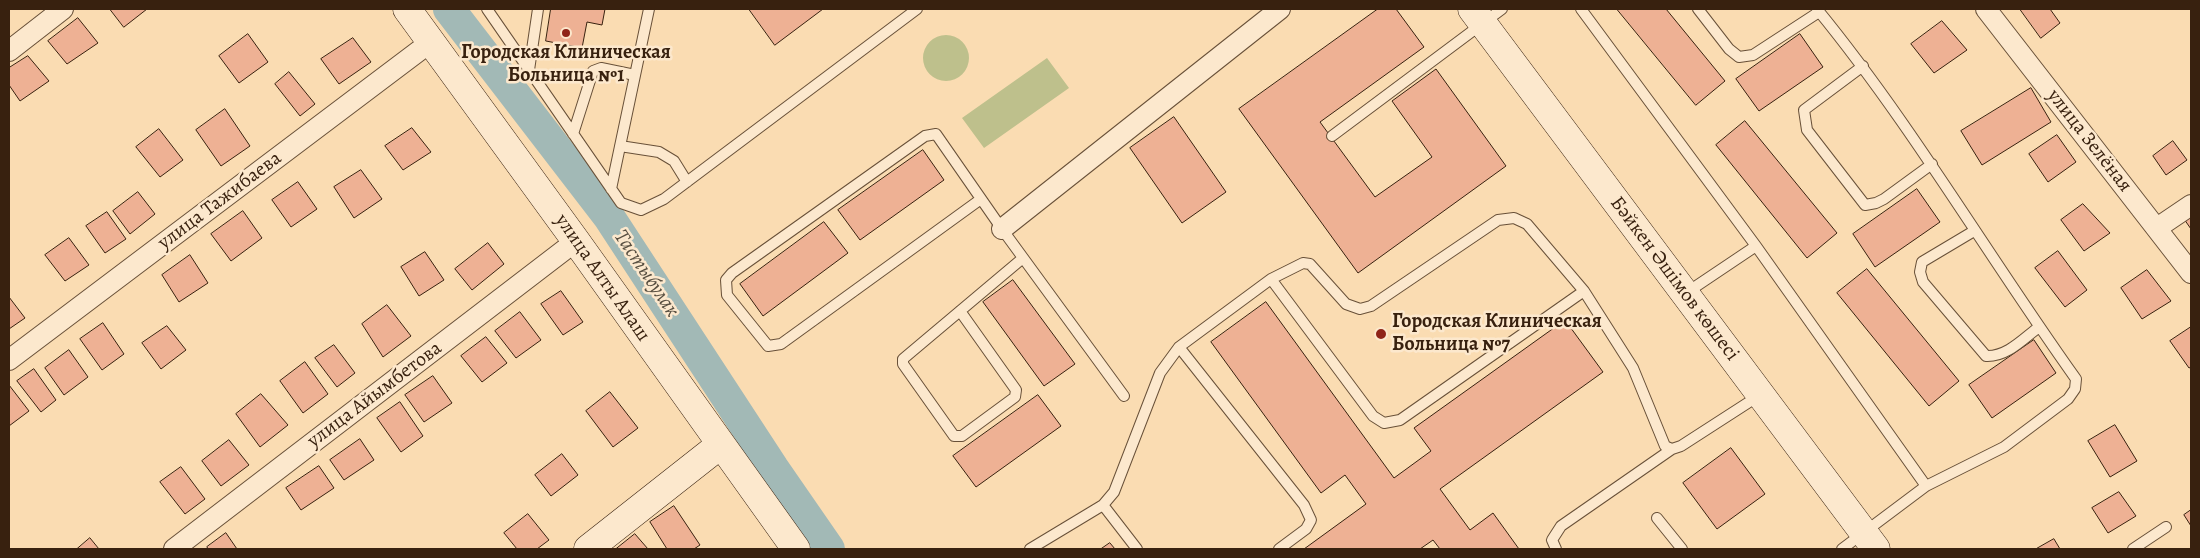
<!DOCTYPE html>
<meta charset="utf-8">
<style>
body{margin:0}
#map{position:relative;width:2200px;height:558px;overflow:hidden;background:#fadcb2;font-family:Alegreya,serif}
canvas{display:block}
.frame{position:absolute;inset:0;border:10px solid #38210f;pointer-events:none}
</style>
<div id="map">
<canvas width="2200" height="558"></canvas>
<div class="frame"></div>
</div>
<script>
const ctx = document.querySelector('canvas').getContext('2d');
ctx.lineJoin = 'round';
function fill(path, color) {
  ctx.fillStyle = color;
  ctx.fill(path, 'evenodd');
}
function stroke(path, color, width, dash) {
  ctx.strokeStyle = color;
  ctx.lineWidth = width;
  ctx.lineCap = dash ? 'butt' : 'round';
  ctx.setLineDash(dash || []);
  ctx.stroke(path);
}
function drawText(font, color, halo, rows, align = 'center') {
  ctx.font = font + ' Alegreya,serif';
  ctx.lineWidth = 5;
  ctx.setLineDash([]);
  ctx.textBaseline = 'middle';
  ctx.strokeStyle = halo;
  ctx.fillStyle = color;
  for (const [text, x, y, turn = 0] of rows) {
    ctx.save();
    ctx.translate(x, y);
    ctx.rotate((+turn || 0) * Math.PI / 180);
    ctx.textAlign = isNaN(turn) ? turn : align;
    if (halo) ctx.strokeText(text, 0, 0);
    ctx.fillText(text, 0, 0);
    ctx.restore();
  }
}
const green = new Path2D(`
 M923 58a23 23 0 1 1 46 0a23 23 0 1 1-46 0Z
 M1047,58L1069,88L984,148L962,118Z`);
const river = new Path2D(`
 M449,9L609,217L773,468L829,549`);
const building = new Path2D(`
 M110,9H147L124,27Z
 M551,9H605L602,25L587,22L582,48L546,41Z
 M749,9H823L775,45Z
 M1378,9H1396L1424,47L1320,122L1375,197L1432,157L1392,101L1436,69L1506,166L1358,273L1239,109Z
 M1617,9H1666L1725,81L1696,105Z
 M2020,9H2050L2060,23L2041,38Z
 M78,18L98,43L67,64L48,41Z
 M1942,21L1967,50L1934,73L1911,44Z
 M248,34L268,62L239,83L219,56Z
 M1800,34L1823,67L1759,111L1736,79Z
 M353,38L371,62L339,84L321,59Z
 M28,56L49,81L20,101L9,85V68Z
 M289,72L315,104L300,116L275,84Z
 M2031,88L2051,122L1982,165L1961,131Z
 M225,109L250,146L221,166L196,130Z
 M1174,117L1226,192L1182,223L1130,148Z
 M1745,121L1837,233L1807,258L1716,145Z
 M412,128L431,152L403,170L385,146Z
 M159,129L183,160L160,177L136,147Z
 M2057,135L2076,162L2048,182L2029,154Z
 M2173,141L2187,160L2166,175L2153,156Z
 M923,150L944,180L860,240L838,210Z
 M361,170L382,199L354,218L334,187Z
 M298,182L317,209L291,227L272,200Z
 M1917,189L1940,222L1875,267L1853,234Z
 M138,192L155,214L130,234L113,211Z
 M2083,204L2110,233L2084,251L2061,220Z
 M243,211L262,238L231,261L211,234Z
 M107,212L126,239L105,253L86,226Z
 M2191,214V229L2184,219Z
 M824,222L848,253L763,316L740,284Z
 M69,238L89,265L65,281L45,255Z
 M488,243L504,264L472,290L455,269Z
 M2058,251L2087,290L2065,307L2035,268Z
 M425,252L444,280L419,296L401,267Z
 M190,255L208,283L179,302L162,275Z
 M1867,269L1959,381L1929,406L1837,293Z
 M2147,270L2171,301L2142,319L2121,288Z
 M1013,280L1075,364L1044,386L983,302Z
 M561,291L583,322L563,335L541,304Z
 M9,297L25,318L9,329Z
 M1266,302L1394,478L1431,451L1414,428L1565,320L1603,372L1440,489L1470,530L1493,513L1519,549H1440L1433,540L1420,549H1304L1366,504L1345,475L1321,493L1211,342Z
 M387,305L411,336L383,357L362,324Z
 M520,312L541,340L516,358L495,331Z
 M103,323L124,354L102,370L80,339Z
 M167,326L186,350L161,369L142,343Z
 M2191,327V367L2189,368L2170,341Z
 M486,337L507,363L482,382L461,356Z
 M2034,340L2056,373L1992,418L1969,385Z
 M334,345L355,373L337,387L315,358Z
 M69,350L88,377L64,395L45,368Z
 M305,362L328,394L303,413L280,381Z
 M34,369L56,400L41,412L17,381Z
 M433,376L452,403L424,422L405,395Z
 M9,385L29,411L9,426Z
 M610,392L638,428L613,447L586,411Z
 M261,394L288,425L260,447L236,414Z
 M1038,395L1061,426L976,487L953,456Z
 M400,402L423,436L401,452L377,418Z
 M2115,425L2137,461L2110,477L2088,441Z
 M360,439L374,460L344,480L330,460Z
 M229,440L249,465L221,486L202,461Z
 M1731,448L1765,494L1717,529L1683,483Z
 M562,454L578,475L551,496L535,475Z
 M319,466L334,488L301,510L286,488Z
 M181,467L205,499L185,514L160,482Z
 M2119,492L2136,516L2108,533L2092,508Z
 M674,506L700,545L694,549H667L650,522Z
 M2191,510V526L2184,515Z
 M528,514L549,540L537,549H517L504,533Z
 M226,533L237,549H208L207,547Z
 M635,534L648,549H616Z
 M90,538L99,549H77Z
 M2054,539L2060,549H2036Z
 M1110,543L1115,549H1101Z`);
const lane = new Path2D(`
 M487,9L621,203L641,210L664,199L917,9
 M1581,9L1756,246L1926,486
 M1698,9L1729,49L1739,57L1753,55L1819,12
 M1817,9C1912,125 1988,256 2076,379L2075,389L2068,399L2004,447L1926,486L1842,549
 M1863,66L1804,110L1807,130L1865,205L1876,203L1884,199L1932,164
 M529,70L538,9
 M573,134L593,71L601,68L635,75
 M1332,136L1502,9
 M620,146L659,152L674,161L687,182
 M611,189L649,9
 M981,199L781,344L768,346L727,295L726,280L732,273L925,136L936,134L1002,229L1124,396
 M1974,231L1922,262L1920,272L1923,282L1986,356C2007,357 2023,339 2039,327
 M1271,279L1373,416L1384,423L1400,420L1584,291
 M1686,293L1756,246
 M960,311L1016,390L1015,397L962,436H954L903,364V359L1023,258
 M1179,347L1304,505L1311,520L1306,529L1279,549
 M1103,505L1137,549
 M1657,518L1682,549
 M1030,549L1103,505L1114,492L1160,373L1179,347L1271,279L1303,263L1310,264L1346,304L1360,309L1371,306L1498,220L1514,218L1527,224L1584,291L1633,368L1665,446L1672,449L1681,446L1760,395
 M1556,549L1552,540L1561,526L1672,449
 M2133,549L2166,527`);
const street = new Path2D(`
 M1986,9L2191,273
 M9,51L63,9
 M2157,228L2191,205
 M1002,229L1280,9
 M9,360L432,41
 M174,549L576,241`);
const secondary = new Path2D(`
 M407,9L576,241L796,549
 M1472,9L1876,549
 M588,549L720,445`);
const markers = [
 [566,33,5,"#8f2418"],
 [1381,334,6,"#8f2418"]
];
const poiNames = [
 ["Городская Клиническая",566,53],
 ["Больница №1",566,76],
 ["Городская Клиническая",1392,322,"left"],
 ["Больница №7",1392,345,"left"]
];
const streetNames = [
 ["улица Зелёная",2089,141,52],
 ["улица Тажибаева",220,201,-37],
 ["улица Алты Алаш",602,278,55],
 ["Бәйкен Әшімов көшесі",1674,279,53],
 ["улица Айымбетова",375,395,-37]
];
const waterNames = [
 ["Тастыбулак",646,274,56]
];
fill(green, '#bec08c');
stroke(river, '#a2b9b6', 32);
fill(building, '#eeb194');
stroke(building, '#38210f', 1);
stroke(lane, '#685038', 12);
stroke(street, '#685038', 22);
stroke(secondary, '#38210f', 29);
stroke(lane, '#fce8cd', 10);
stroke(street, '#fce8cd', 20);
stroke(secondary, '#fce8cd', 28);
for (const [x, y, r, color] of markers) {
  const dot = new Path2D();
  dot.arc(x, y, r, 0, 2 * Math.PI);
  ctx.fillStyle = color;
  ctx.fill(dot);
  stroke(dot, '#fce8cd', 2);
}
drawText('bold 20px', '#38210f', '#fce8cd', poiNames);
drawText('20px', '#38210f', '#fce8cd', streetNames);
drawText('italic 21px', '#584f41', '#fce8cd', waterNames);
</script>
